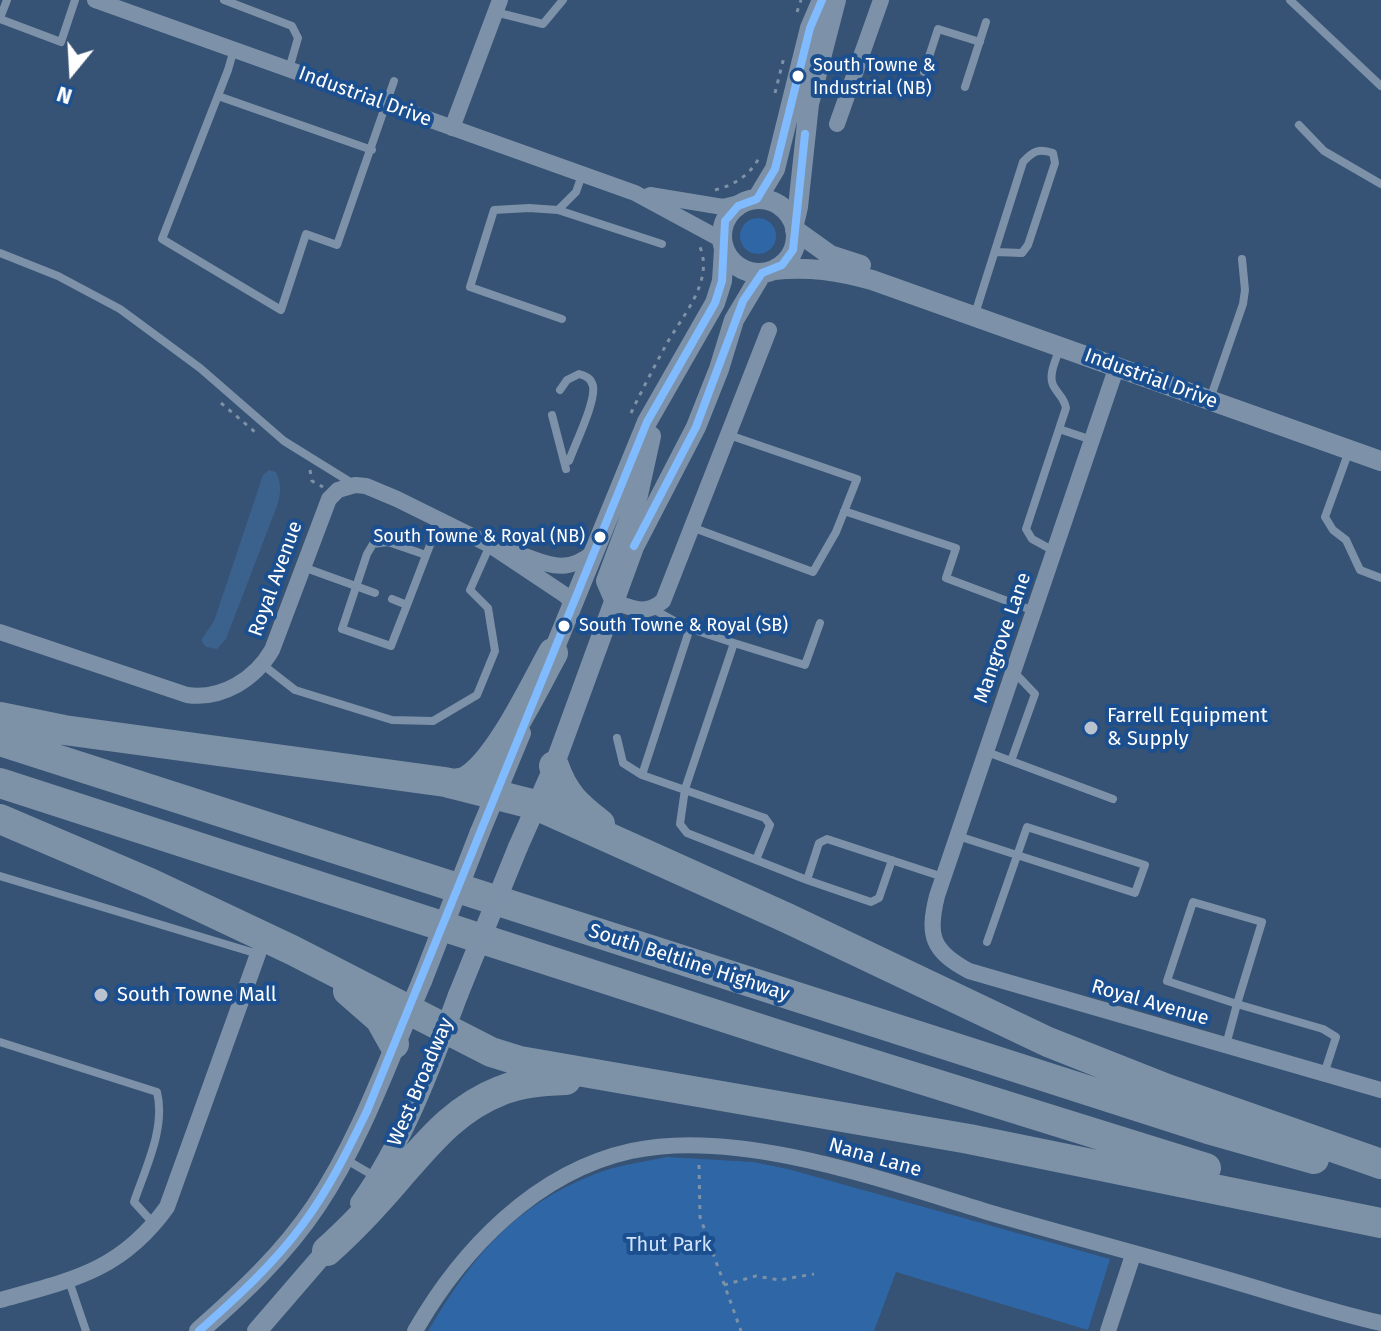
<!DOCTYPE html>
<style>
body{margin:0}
#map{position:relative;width:1381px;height:1331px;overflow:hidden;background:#365274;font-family:"Fira Sans",sans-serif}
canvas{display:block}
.north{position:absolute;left:32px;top:32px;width:80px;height:80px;-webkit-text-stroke:6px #1b4f8f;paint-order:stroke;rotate:198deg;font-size:22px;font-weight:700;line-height:32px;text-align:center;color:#fff}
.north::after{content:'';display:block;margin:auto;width:28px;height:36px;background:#fff;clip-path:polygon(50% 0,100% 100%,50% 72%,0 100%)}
</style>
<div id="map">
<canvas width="1381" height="1331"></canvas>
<div class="north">N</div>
</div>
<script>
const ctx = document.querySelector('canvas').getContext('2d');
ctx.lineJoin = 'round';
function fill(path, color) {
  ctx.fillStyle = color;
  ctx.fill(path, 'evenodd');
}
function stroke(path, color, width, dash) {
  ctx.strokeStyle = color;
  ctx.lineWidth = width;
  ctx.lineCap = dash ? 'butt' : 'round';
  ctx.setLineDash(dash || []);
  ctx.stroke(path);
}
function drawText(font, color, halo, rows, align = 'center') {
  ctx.font = font + ' "Fira Sans",sans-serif';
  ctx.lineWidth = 8;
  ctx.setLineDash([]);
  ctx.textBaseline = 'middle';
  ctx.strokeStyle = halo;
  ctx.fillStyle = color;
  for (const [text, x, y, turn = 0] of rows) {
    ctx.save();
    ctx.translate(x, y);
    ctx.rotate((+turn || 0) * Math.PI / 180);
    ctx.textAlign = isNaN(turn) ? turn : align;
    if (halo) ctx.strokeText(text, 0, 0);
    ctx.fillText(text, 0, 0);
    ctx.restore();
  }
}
const green = new Path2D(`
 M740 236a18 18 0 1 1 36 0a18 18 0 1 1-36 0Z
 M667,1157L753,1162L788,1169L1110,1259L1088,1330L896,1272L874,1331H428C472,1257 513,1206 595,1174C617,1165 644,1162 667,1157Z`);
const water = new Path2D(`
 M269,470L276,472C282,485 281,493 277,506L226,639L217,649L206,647L201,640L214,621L263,475Z`);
const path = new Path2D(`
 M797,12L801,0
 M775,93L784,57
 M715,190C734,185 749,176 759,158
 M221,403L255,432
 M631,413C642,390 654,367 666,345C682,316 714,282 700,247
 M310,470L312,481L323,487
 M699,1165L700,1217L741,1331
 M724,1285L756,1276L779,1280L814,1274`);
const service = new Path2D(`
 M224,0L292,26L298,38L289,69
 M1290,0L1381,86
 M495,12L543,24L563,0
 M0,18L7,0
 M0,19L61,42L75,0
 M234,49L228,70L162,239L281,310L306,234L337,245L394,81
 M924,72L938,29L980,42
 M965,87L986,22
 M218,96L372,150
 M1299,125L1324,151L1381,184
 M558,210L662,244
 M0,253L58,276L120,309L200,368L284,441L355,485
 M974,317L1023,162C1033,151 1039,148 1053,153L1055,163L1028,245L1022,253L996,252
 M562,319L470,287L494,210L529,208L558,210L576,192L582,175
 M560,390L567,380L579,374C586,376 591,378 593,386C596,402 575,444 569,461
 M1210,399L1243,304L1245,290L1242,259
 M552,415L566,469
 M1059,429L1092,440
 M1349,451L1325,517L1333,530L1346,540L1360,570L1381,578
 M844,511L956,548L946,578L1034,611
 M694,528L813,572L836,532L857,479L729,435
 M1054,551L1032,539L1026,529L1066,408C1064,397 1058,395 1053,385C1048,374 1057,358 1060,347
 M303,567L375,593
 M392,599L407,605L440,519
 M407,605L391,646L342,629L367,554L373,544L388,542L426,555
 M653,609L685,627L734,643L685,789L680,824L687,833L756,860
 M734,643L805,665L820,623
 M263,665L295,690L392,720L433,721L477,695L495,651L488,608L470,590L490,545
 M617,738L623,763L642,775L765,818L770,825L756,860L807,880L819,843L827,839L943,877
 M987,752L1113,799
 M1011,761L1035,694L1013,671
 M642,775L690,628
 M958,836L1135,893L1145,865L1027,827L987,942
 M0,876L258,954
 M807,880L871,902L879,898L892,860
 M1193,902L1262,922L1237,1004L1167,981Z
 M0,1042L157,1092C166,1128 145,1169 134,1202L154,1224
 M1226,1045L1237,1004L1323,1029L1336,1037L1324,1074
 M345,1159L374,1176
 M69,1281L86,1331`);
const minor = new Path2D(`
 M95,0L635,193L722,240
 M837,124L881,0
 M452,128L500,0
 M650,195L723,207L747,201
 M1117,366L937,896C927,936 932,951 969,971L1381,1090
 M510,551C546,562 563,578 595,551
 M615,602C634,609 646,615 663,601L769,330
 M0,632L187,695C222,700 255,679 272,650L329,499L338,490L355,485L366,486L397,499L490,545L565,595L573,604
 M0,1300C72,1280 121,1271 167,1207L258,954
 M415,1331C462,1249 536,1172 631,1151C739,1127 888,1182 991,1213C1073,1237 1155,1258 1236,1282C1284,1296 1332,1312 1381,1323
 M1108,1331L1133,1255`);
const tertiary = new Path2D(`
 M757,199L775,169L810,28L822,0
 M722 236a37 37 0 1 1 74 0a37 37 0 1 1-74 0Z
 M794,224L798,207L809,104L836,0
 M795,230L830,255L861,265
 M774,270C809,266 838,271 872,280L1381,461
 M615,602L606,581L638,495L651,436
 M549,662L647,422L715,303L722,281L724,249
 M480,832L521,733
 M518,847L554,766L634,547L696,427L719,369L734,320L762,273
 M360,1203C405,1139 431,1067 458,995
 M199,1331C242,1293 284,1254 316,1206C362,1137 389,1057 422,981
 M257,1331L333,1243`);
const motorway = new Path2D(`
 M0,717L64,730L445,782L536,805L787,918L1048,1042L1167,1089L1381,1164
 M0,741L1208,1129L1314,1159
 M554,766C564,795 577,806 600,824
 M0,783L782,1036L1206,1168
 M452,784C459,783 465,783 470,779C501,758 534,687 553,653
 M0,819L150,883L292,950L491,1052L520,1061L969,1139L1381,1223
 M348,991L380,1019L394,1044
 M327,1251C353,1228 376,1203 399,1176C429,1142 456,1108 500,1091C521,1082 544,1081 566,1080`);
const tertiaryBridge = new Path2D(`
 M422,981L480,832
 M458,995L518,847`);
const bus1 = new Path2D(`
 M634,546L696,427L743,301L762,273L782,265L793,250L805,134
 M199,1331C236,1298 273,1265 303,1224C329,1189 348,1150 367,1111L647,422L715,303L722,281L725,221L738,206L757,199L775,169L810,28L822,0`);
const markers = [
 [798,76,7,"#fff"],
 [600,537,7,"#fff"],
 [564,626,7,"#fff"],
 [1091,728,8,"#b9c2ce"],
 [101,995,8,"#b9c2ce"]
];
const busNames = [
 ["South Towne &",813,66],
 ["Industrial (NB)",813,89],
 ["South Towne & Royal (NB)",585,537,"right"],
 ["South Towne & Royal (SB)",579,626]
];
const streetNames = [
 ["Industrial Drive",365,97,20],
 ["Industrial Drive",1151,379,20],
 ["Royal Avenue",276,579,-70],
 ["Mangrove Lane",1003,638,-71],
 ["South Beltline Highway",689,963,18],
 ["Royal Avenue",1150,1003,16],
 ["West Broadway",421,1082,-67],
 ["Nana Lane",875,1158,16]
];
const poiNames = [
 ["Farrell Equipment",1107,716],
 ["& Supply",1107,739],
 ["South Towne Mall",117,995]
];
const parkNames = [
 ["Thut Park",669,1245]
];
fill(green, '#2f66a5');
fill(water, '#3b618d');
stroke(path, '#7d92a8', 3, [4, 6]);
stroke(service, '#7d92a8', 8);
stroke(minor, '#7d92a8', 16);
stroke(tertiary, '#7d92a8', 20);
stroke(motorway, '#7e92a7', 30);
stroke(tertiaryBridge, '#7d92a8', 20);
stroke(bus1, '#80baff', 8);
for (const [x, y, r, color] of markers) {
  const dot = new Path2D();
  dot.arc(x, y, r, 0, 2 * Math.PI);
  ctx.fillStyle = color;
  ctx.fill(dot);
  stroke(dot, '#1b4f8f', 3);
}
drawText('18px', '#fff', '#1b4f8f', busNames, 'left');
drawText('20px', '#fff', '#1b4f8f', streetNames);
drawText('20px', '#fff', '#1b4f8f', poiNames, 'left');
drawText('20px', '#cfe3fa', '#1b4f8f', parkNames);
</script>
